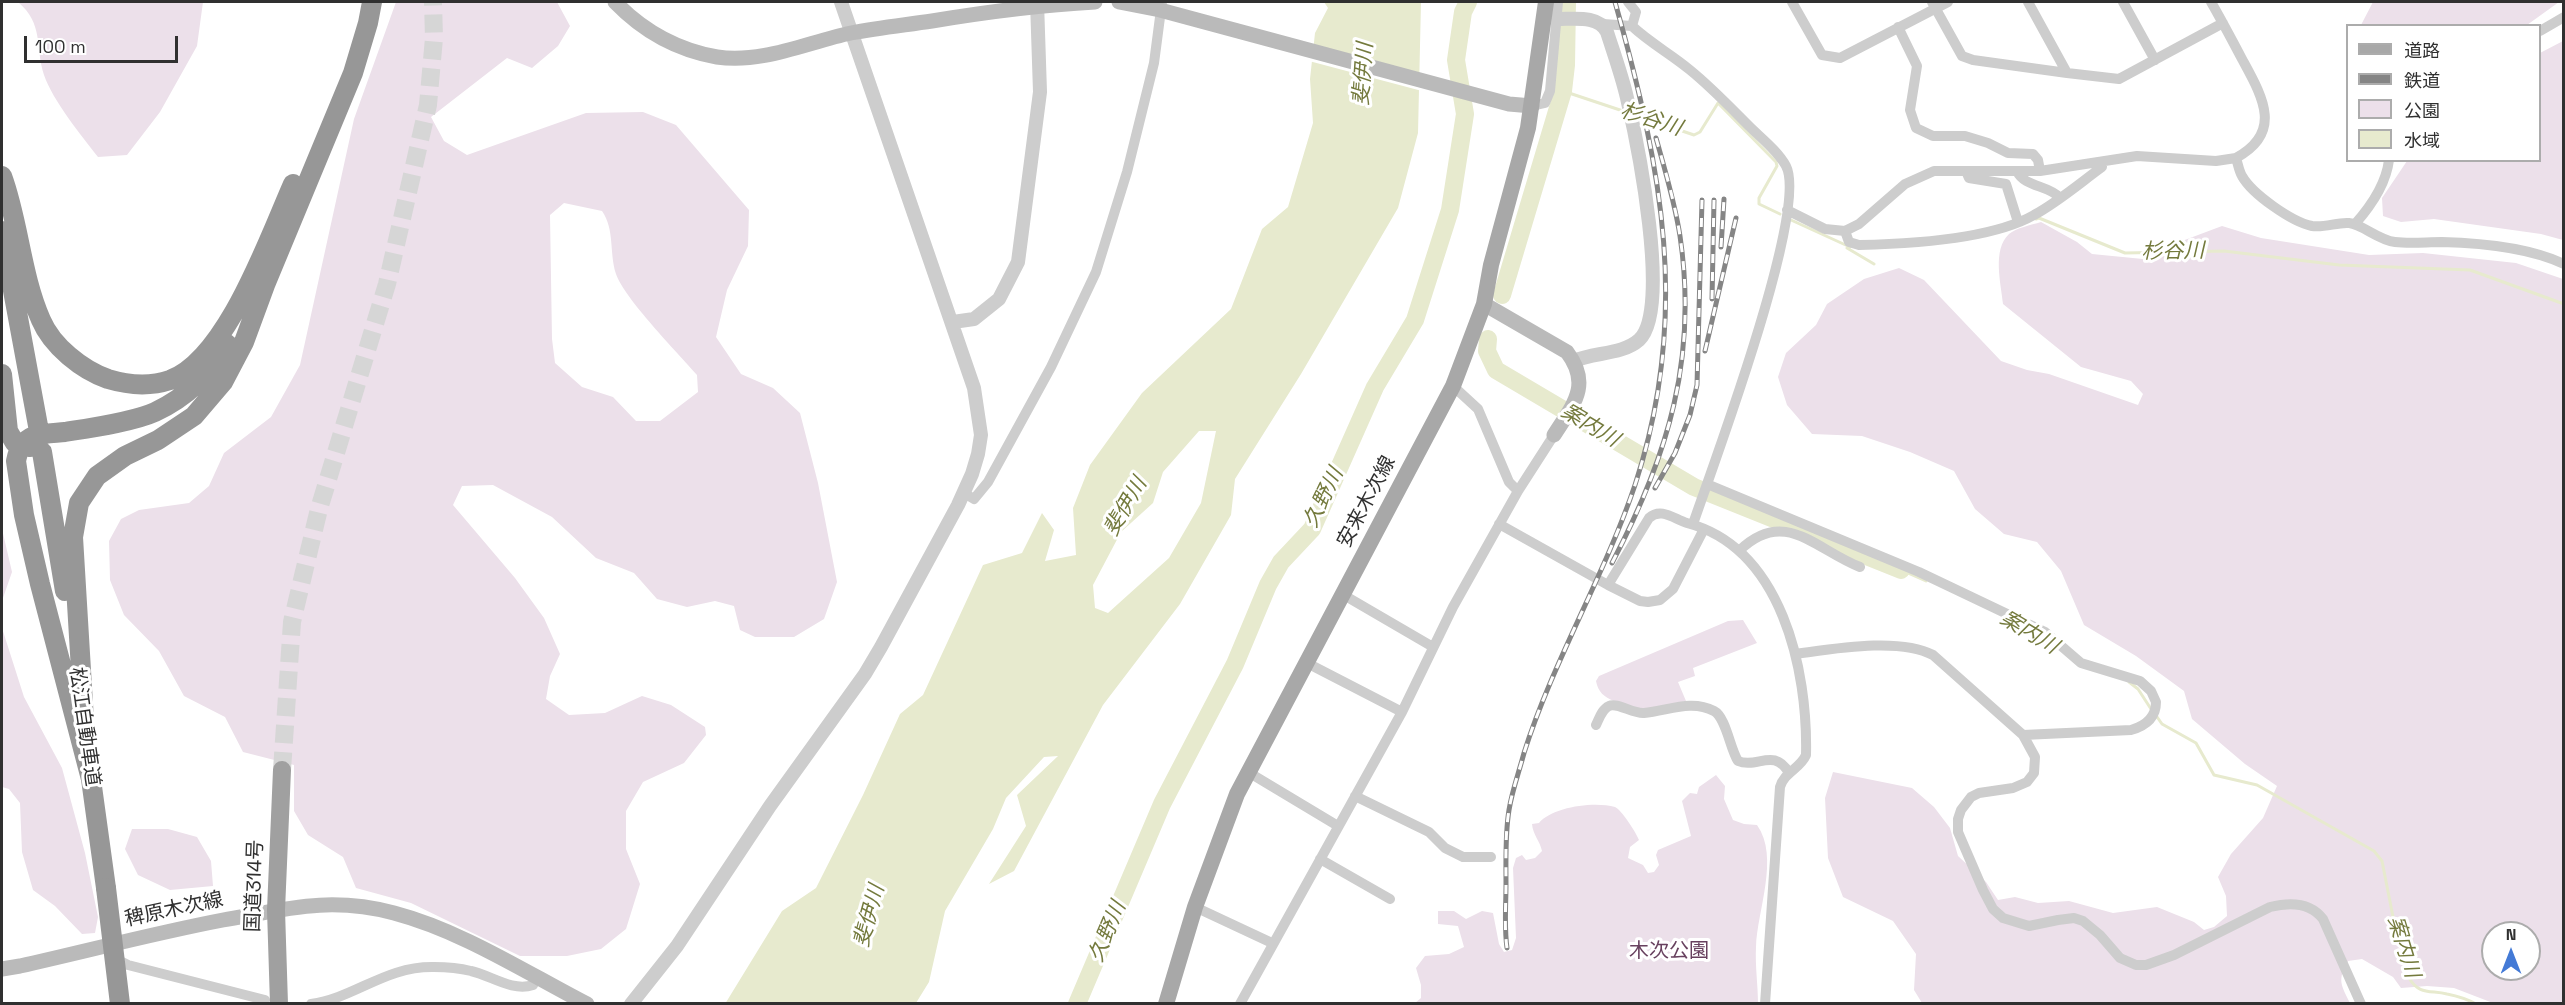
<!DOCTYPE html>
<meta charset="utf-8">
<style>
body{margin:0}
#map{position:relative;width:2565px;height:1005px;overflow:hidden;background:#fff;font-family:"Space Grotesk","Noto Sans JP",sans-serif}
canvas{display:block}
.frame{position:absolute;inset:0;border:3px solid #303030;pointer-events:none}
.legend{position:absolute;left:2346px;top:24px;width:195px;height:138px;box-sizing:border-box;background:#fff;border:2px solid #acacac;margin:0;padding:8px 10px;list-style:none;font-size:18px;color:#303030}
.legend li{display:flex;align-items:center;gap:12px;height:30px}
.legend b{width:30px;border:2px solid #acacac}
.north{position:absolute;left:2481px;top:921px;width:60px;height:60px;box-sizing:border-box;background:#fff;border:2px solid #acacac;border-radius:50%;rotate:0deg;font-size:16px;font-weight:700;line-height:24px;text-align:center;color:#303030}
.north::after{content:'';display:block;margin:auto;width:21px;height:27px;background:#447ad6;clip-path:polygon(50% 0,100% 100%,50% 72%,0 100%)}
.scale{position:absolute;left:24px;top:36px;width:154px;height:27px;box-sizing:border-box;border:3px solid #303030;border-top:0;padding-left:8px;font-size:18px;line-height:21px;white-space:nowrap;color:#303030;-webkit-text-stroke:4px #fff;paint-order:stroke}
</style>
<div id="map">
<canvas width="2565" height="1005"></canvas>
<div class="frame"></div>
<ul class="legend">
<li><b style="height:8px;background:#a8a8a8"></b>道路</li>
<li><b style="height:8px;background:#858585"></b>鉄道</li>
<li><b style="height:16px;background:#ece0ea"></b>公園</li>
<li><b style="height:16px;background:#e7eace"></b>水域</li>
</ul>
<div class="north">N</div>
<div class="scale">100 m</div>
</div>
<script>
const ctx = document.querySelector('canvas').getContext('2d');
ctx.lineJoin = 'round';
function fill(path, color) {
  ctx.fillStyle = color;
  ctx.fill(path, 'evenodd');
}
function stroke(path, color, width, dash) {
  ctx.strokeStyle = color;
  ctx.lineWidth = width;
  ctx.lineCap = dash ? 'butt' : 'round';
  ctx.setLineDash(dash || []);
  ctx.stroke(path);
}
function drawText(font, color, halo, rows, align = 'center') {
  ctx.font = font + ' "Space Grotesk","Noto Sans JP",sans-serif';
  ctx.lineWidth = 6;
  ctx.setLineDash([]);
  ctx.textBaseline = 'middle';
  ctx.strokeStyle = halo;
  ctx.fillStyle = color;
  for (const [text, x, y, turn = 0] of rows) {
    ctx.save();
    ctx.translate(x, y);
    ctx.rotate((+turn || 0) * Math.PI / 180);
    ctx.textAlign = isNaN(turn) ? turn : align;
    if (halo) ctx.strokeText(text, 0, 0);
    ctx.fillText(text, 0, 0);
    ctx.restore();
  }
}
const green = new Path2D(`
 M18,2H203L197,46L160,112L127,155L98,157C81,135 53,101 44,75C35,47 44,24 18,2Z
 M396,2H557L570,26L558,46L532,68L507,58L431,117L444,141L467,155L586,113L643,112L676,125L749,210L748,246L727,290L716,337L741,374L773,388L800,413L818,483L837,582L824,619L794,637H755L740,630L734,606L715,601L687,607L657,599L634,573L596,558L552,517L493,485L462,486L453,505L515,578L544,618L560,654L550,676L546,699L569,715L605,713L642,696L671,705L705,727L706,735L684,763L643,782L626,811V849L640,884L626,929L601,949L567,956H520L411,903L356,888L343,857L308,835L294,811V765L243,752L225,717L184,696L159,651L124,615L110,580L109,541L121,519L139,510L189,503L209,486L224,453L271,417L300,365L354,119ZM564,203L602,211C615,230 609,252 616,274C624,298 678,353 697,375L698,392L660,421H636L613,397L582,387L555,363L552,339L550,215Z
 M2373,2H2559L2527,25H2361Z
 M2563,41V240L2541,234L2434,219L2401,222L2383,216L2382,198L2407,161L2540,160V53Z
 M2041,222L2077,242L2092,254L2143,259L2153,258L2174,244L2222,226L2261,238L2369,255L2423,253L2516,263L2563,279V1003H2493L2454,988L2427,986L2401,988L2393,977L2362,959L2348,961C2337,980 2341,985 2350,1003H1922L1914,990L1916,954L1893,921L1843,897L1828,858L1825,798L1833,772L1912,788L1934,807L1950,828L1958,856L1986,882L1998,900L2015,897L2038,903L2069,901L2113,913L2157,907L2194,922L2204,930L2214,927L2227,916L2226,896L2218,877L2231,854L2263,818L2277,786L2245,764L2192,719L2184,691L2136,656L2084,625L2061,571L2037,542L2004,534L1975,509L1954,471L1910,452L1862,436L1812,434L1787,405L1778,377L1786,353L1816,325L1827,304L1864,279L1899,268L1924,280L2001,361L2027,370L2049,374L2138,405L2143,394L2131,381L2081,367L2003,304C2001,283 1992,250 2009,234C2016,228 2031,225 2041,222ZM2493,933H2529V969H2493Z
 M2,529L12,572L3,598L2,628L24,697L62,768L85,853L98,917L95,933L82,934L55,906L33,890L22,852L20,803L9,789L2,787Z
 M1743,620L1757,643L1693,668L1695,676L1678,682L1686,701C1655,708 1645,715 1614,701C1604,697 1598,692 1596,681L1599,676L1728,621Z
 M1716,775L1725,786L1724,799L1733,820L1744,824L1757,825C1780,857 1757,911 1756,947C1755,966 1758,985 1758,1003H1415L1421,998V985L1416,968L1425,956L1449,954L1464,947L1458,926L1438,924V911H1454L1466,919L1482,911L1493,913L1499,944L1504,952L1512,950L1516,938L1513,868L1516,858L1522,855L1526,860L1535,858L1542,851C1540,841 1533,835 1532,824L1539,823C1552,807 1594,801 1615,807C1621,809 1637,834 1639,840L1630,847L1628,858L1643,865L1648,873L1654,872L1659,865L1656,855L1658,850L1691,836L1682,801L1690,793L1697,794L1699,787Z
 M132,829H168L197,837L211,861L213,886L170,890L138,875L125,849Z`);
const water = new Path2D(`
 M1324,2H1421L1418,133L1398,208L1301,374L1235,479L1231,515L1180,604L1103,705L1014,871L989,884L1026,826L1017,795L1058,756L1044,757L1006,798L993,829L945,911L929,982L916,1003L725,1004L782,911L816,888L863,795L900,714L923,695L983,565L1022,553L1042,513L1054,530L1045,561L1076,555L1073,508L1090,465L1142,393L1231,309L1262,229L1288,207L1313,123L1310,79L1315,33L1328,8ZM1199,431H1216L1201,503L1169,558L1108,613L1095,608L1093,585L1121,532L1153,503L1163,472Z`);
const pier = new Path2D(`
 M1311,44L1422,74V91L1309,61Z`);
const stream = new Path2D(`
 M1563,91L1626,112
 M1635,115L1694,135L1700,132L1718,103L1776,162L1777,166L1759,198V204L1780,214
 M2036,219L2039,218L2125,253L2224,251L2339,265L2470,270L2564,304
 M1791,220L1850,247
 M1847,248L1874,264
 M1901,570L1926,581
 M2129,682L2138,689L2151,709
 M2155,714L2162,724L2196,743L2214,775L2257,785L2374,851L2382,861L2394,922L2409,978C2419,995 2430,990 2447,994C2457,996 2467,999 2476,1004`);
const river = new Path2D(`
 M1502,295L1563,91L1566,65L1567,2
 M1488,339L1487,351L1496,370L1694,487L1901,570
 M1077,1004L1162,804L1235,664L1268,585L1281,562L1312,529L1375,387L1415,320L1450,210L1465,114L1456,60L1463,12L1468,2`);
const trunkTunnel = new Path2D(`
 M282,770L292,622L319,509L387,284L428,105L434,38L433,2`);
const minor = new Path2D(`
 M1628,2L1636,12L1632,26
 M1792,2L1822,55L1840,58L1948,2
 M1932,2L1962,56L1973,60L2067,73
 M2028,2L2067,73L2119,79L2223,23
 M2123,2L2155,60
 M2211,2C2222,21 2232,40 2242,59C2262,96 2284,132 2236,158
 M1603,24L1632,26C1650,43 1671,54 1690,70C1711,87 1730,107 1749,126C1761,138 1778,151 1786,166C1809,210 1712,468 1693,524
 M1898,27L1917,66L1910,110L1916,128L1933,136H1965L1988,143L2008,153L2033,154L2038,160L2040,171
 M2540,31L2564,17
 M1532,106L1545,103L1550,91L1558,2
 M1966,171L1969,178L2006,184L2018,222
 M2017,171C2024,187 2048,185 2059,197
 M1787,210L1825,229L1845,231L1859,224L1905,184L1934,171H2040L2137,156L2216,161L2236,158C2238,164 2239,171 2242,176C2252,194 2292,222 2312,226C2325,228 2337,222 2349,223C2362,224 2378,240 2395,242C2411,244 2426,242 2442,242C2481,243 2528,247 2564,264
 M2355,224C2371,206 2386,185 2389,160
 M1845,231L1849,242L1859,245C1908,244 1992,239 2034,215C2058,202 2080,183 2102,167V162
 M1453,386L1478,409L1509,482L1518,491
 M1707,484L1919,572L2045,632L2081,663L2140,681L2151,691L2156,702C2156,718 2145,726 2131,730L2023,735
 M964,493L974,499L988,482L1051,367L1096,272L1127,172L1154,63L1162,2
 M1499,524L1608,585L1640,601L1648,602L1660,600L1673,589L1704,529
 M1740,550C1785,507 1816,550 1860,567
 M1608,585L1649,518C1661,507 1674,519 1687,523C1782,548 1808,670 1806,755C1800,769 1784,772 1780,787L1765,1004
 M1342,594L1433,647
 M1795,654C1833,649 1899,637 1933,655L2023,735L2035,757L2034,773L2027,782L2013,788L1979,793L1971,797L1961,810L1958,819V832L1983,890L1993,909L2003,918L2029,926L2058,920L2074,918L2083,921L2100,935L2120,958L2136,965H2146L2174,955L2270,907C2290,902 2310,902 2323,919L2361,1004
 M1307,663L1402,712
 M1596,725C1599,719 1602,709 1609,706C1617,702 1633,714 1644,713C1668,711 1691,699 1714,711C1726,717 1730,749 1738,761C1757,769 1774,747 1789,773
 M1248,772L1338,826
 M1355,796L1429,832L1445,848L1463,857H1491
 M1320,859L1390,899
 M1195,907L1272,943
 M112,957L128,965L265,1000
 M311,1004C355,998 385,966 434,967C446,967 459,968 471,971C490,975 512,992 533,985L537,978
 M1240,1004L1402,712L1453,607L1518,491L1554,435`);
const tertiary = new Path2D(`
 M1558,19C1574,19 1599,15 1607,32C1614,54 1622,76 1627,98C1637,141 1672,310 1639,340C1622,355 1594,352 1574,361
 M953,322L974,319L999,299L1018,262L1040,92L1037,2
 M631,1004L677,946L770,806L865,674L881,647L958,505L972,474L978,454L981,435L974,388L841,2`);
const secondary = new Path2D(`
 M615,2C643,31 677,50 717,57C762,64 808,42 851,33C878,28 905,25 932,21C986,12 1040,5 1095,2
 M1119,2L1160,10L1509,104L1532,106
 M1484,304L1567,352C1592,385 1573,405 1554,435
 M2,969L20,966C87,951 155,933 223,920C286,909 330,896 394,913C462,931 525,972 587,1004`);
const primary = new Path2D(`
 M1166,1004L1195,907L1237,794L1453,386L1484,304L1491,265L1528,128L1546,2`);
const trunk = new Path2D(`
 M279,1004L276,910L282,770`);
const motorway = new Path2D(`
 M2,176C19,222 21,275 41,320C52,346 82,370 108,379C128,385 149,387 170,380C227,359 269,238 293,184
 M2,231L39,431
 M2,374L8,431L15,443L30,447
 M42,452L65,591
 M84,720L73,537L79,503L97,476L125,456L158,440L194,416L223,382L244,342L265,285L353,73L368,23L372,2
 M90,772L106,888
 M92,783L40,584L24,515L16,461C18,450 22,441 34,436C43,433 56,433 65,432C90,428 133,422 155,412C187,397 210,375 227,344`);
const rail = new Path2D(`
 M1721,247L1724,199
 M1712,299L1714,200
 M1705,351L1736,218
 M1655,488L1675,453L1690,415L1697,385L1702,200
 M1612,563C1668,456 1698,358 1680,236C1675,203 1665,170 1656,138
 M1507,948C1504,927 1506,905 1506,884C1506,860 1505,834 1509,810C1512,791 1519,772 1524,753C1553,661 1604,577 1635,485C1691,314 1662,169 1615,2`);
const motorwayBridge = new Path2D(`
 M106,888L120,1004`);
const streetNames = [
 ["安来木次線",1367,502,-62],
 ["松江自動車道",84,727,82],
 ["国道314号",255,886,-88],
 ["稗原木次線",174,910,-12]
];
const parkNames = [
 ["木次公園",1669,952]
];
const waterNames = [
 ["斐伊川",1364,74,-86],
 ["杉谷川",1651,120,18],
 ["杉谷川",2173,252,-1],
 ["案内川",1590,426,31],
 ["久野川",1324,498,-64],
 ["斐伊川",1126,507,-60],
 ["案内川",2029,633,31],
 ["斐伊川",870,916,-75],
 ["久野川",1108,932,-67],
 ["案内川",2403,947,73]
];
fill(green, '#ece0ea');
fill(water, '#e7eace');
fill(pier, '#fff');
stroke(stream, '#e7eace', 3);
stroke(river, '#e7eace', 18);
stroke(trunkTunnel, '#d6d6d6', 18, [18, 9]);
stroke(minor, '#cdcdcd', 10);
stroke(tertiary, '#cdcdcd', 14);
stroke(secondary, '#bababa', 15);
stroke(primary, '#a8a8a8', 16);
stroke(trunk, '#a0a0a0', 18);
stroke(motorway, '#979797', 20);
stroke(rail, '#858585', 5);
stroke(rail, '#fff', 3, [9]);
stroke(motorwayBridge, '#979797', 20);
drawText('20px', '#303030', '#fff', streetNames);
drawText('20px', '#68415f', '#fff', parkNames);
drawText('italic 21px', '#747a3d', '#fff', waterNames);
</script>
